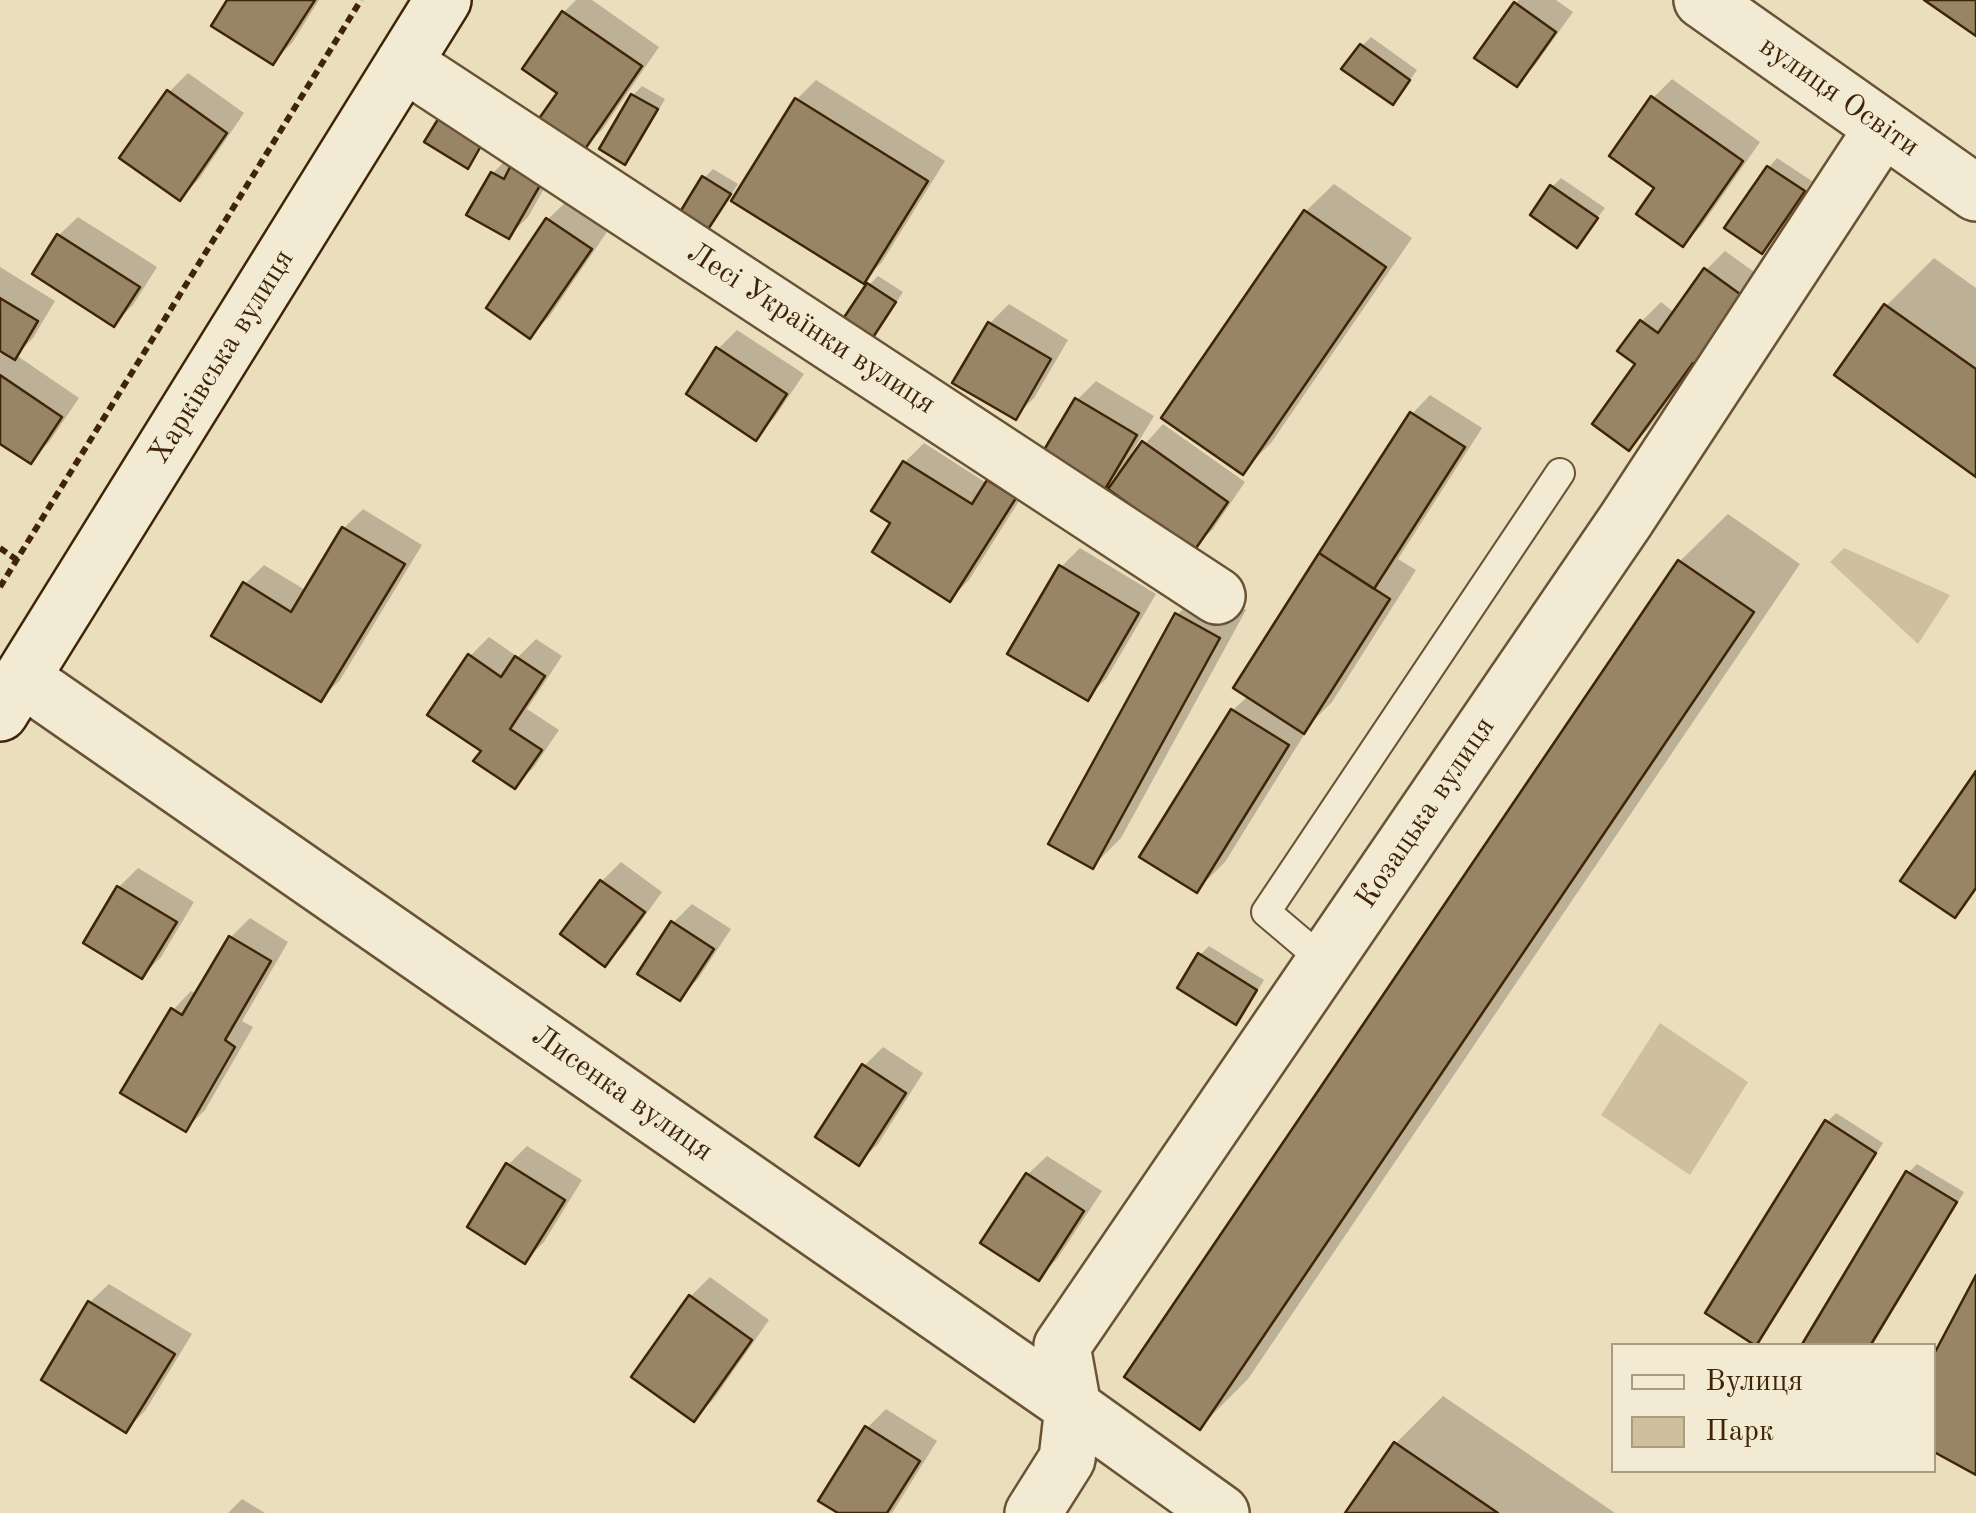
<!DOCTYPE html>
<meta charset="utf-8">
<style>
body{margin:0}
#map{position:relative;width:1976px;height:1513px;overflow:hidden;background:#ebdebc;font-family:"Old Standard TT",serif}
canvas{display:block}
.legend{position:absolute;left:1611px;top:1343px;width:325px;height:130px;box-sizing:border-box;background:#f2ead3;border:2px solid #aa9b81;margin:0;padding:12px 18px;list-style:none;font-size:30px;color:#3f2506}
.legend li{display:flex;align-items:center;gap:20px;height:50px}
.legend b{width:50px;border:2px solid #aa9b81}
</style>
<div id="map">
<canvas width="1976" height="1513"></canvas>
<ul class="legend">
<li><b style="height:12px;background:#f2ead3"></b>Вулиця</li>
<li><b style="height:28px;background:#cebf9d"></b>Парк</li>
</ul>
</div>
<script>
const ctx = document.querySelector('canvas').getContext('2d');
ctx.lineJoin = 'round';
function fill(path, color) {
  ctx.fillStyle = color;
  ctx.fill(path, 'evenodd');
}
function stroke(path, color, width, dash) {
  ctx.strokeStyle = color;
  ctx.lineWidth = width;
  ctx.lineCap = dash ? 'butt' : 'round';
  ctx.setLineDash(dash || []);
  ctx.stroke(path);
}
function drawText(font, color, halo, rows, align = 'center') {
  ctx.font = font + ' "Old Standard TT",serif';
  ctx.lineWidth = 9;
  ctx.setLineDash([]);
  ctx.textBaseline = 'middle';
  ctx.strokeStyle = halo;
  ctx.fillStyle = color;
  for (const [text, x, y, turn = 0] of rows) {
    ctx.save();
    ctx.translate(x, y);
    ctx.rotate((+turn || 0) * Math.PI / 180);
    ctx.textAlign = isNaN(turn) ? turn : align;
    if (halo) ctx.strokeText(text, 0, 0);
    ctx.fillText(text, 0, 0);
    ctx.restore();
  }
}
const green = new Path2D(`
 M1844,548L1950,595L1918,644L1830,562Z
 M1660,1023L1748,1082L1690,1175L1601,1115Z`);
const shadow = new Path2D(`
 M230,0H319L292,43L273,62Z
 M576,0H592L659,47L602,130L583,148L560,92L564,12Z
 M1519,0H1556L1573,12L1535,65L1516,84V3Z
 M1371,37L1417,70L1401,93L1362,46Z
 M188,73L244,113L199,179L180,198L169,92Z
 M1672,79L1760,142L1702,225L1683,244L1658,187L1653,98Z
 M816,80L945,161L882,262L863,281L797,99Z
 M642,86L665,99L634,153L625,162L603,148L633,95Z
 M512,154L559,162L528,217L509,236L493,173Z
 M1777,158L1812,181L1771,242L1762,251L1769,167Z
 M713,169L738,184L714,222L705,231L704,178Z
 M1561,178L1605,208L1577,244L1552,187Z
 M1334,184L1412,238L1271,443L1243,471L1306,211Z
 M567,201L609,229L549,317L530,336L489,307L548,219Z
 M78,217L157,267L133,305L114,324L59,235Z
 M1725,251L1768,282L1696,362L1648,429L1629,448L1639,363L1621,351L1642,321L1661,302L1675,313L1706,270Z
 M1934,258L1976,288V474L1837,375L1886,306Z
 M0,267L55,301L33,338L16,355L79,398L49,442L30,461L0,441V354L4,351L0,348Z
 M878,276L903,292L877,332L868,341L869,285Z
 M1009,304L1068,340L1034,398L1015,417L990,323Z
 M737,330L804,374L774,418L756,437L718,349Z
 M1096,381L1154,416L1131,454L1134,456L1163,424L1245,482L1213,529L1194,547L1119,472L1103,488L1077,400Z
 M1430,395L1482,428L1398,559L1416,570L1332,702L1312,722L1225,862L1197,890L1233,710L1249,695L1412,414Z
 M924,443L988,484L1008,463L1033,479L969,580L950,599L894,522L875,511L905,462Z
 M363,509L422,545L340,680L321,699L245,584L264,565L307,591L344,528Z
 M1728,514L1800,564L1248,1379L1200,1427L1680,561Z
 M1080,548L1156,594L1106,679L1087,698L1061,567Z
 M1205,587L1246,610L1121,838L1093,866L1177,615Z
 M489,637L518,657L536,639L562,656L527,709L559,730L534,767L515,786L484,750L470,656Z
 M621,862L662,892L624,945L605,964L564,934L602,881Z
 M138,868L194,902L161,957L142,976L86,942L119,887Z
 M692,904L731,929L698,979L679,998L673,923Z
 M250,918L288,942L242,1021L253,1027L205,1110L186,1129L173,1010L191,991L197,994L231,937Z
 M1209,946L1264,980L1244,1013L1235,1022L1200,955Z
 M883,1047L923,1073L878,1144L859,1163L864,1066Z
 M1836,1113L1883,1143L1765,1334L1756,1342L1827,1122Z
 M527,1146L582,1180L544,1242L525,1261L508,1165Z
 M1047,1156L1102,1191L1057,1259L1038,1278L984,1242L1028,1174Z
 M1917,1164L1964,1192L1872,1346H1803L1908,1173Z
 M710,1277L769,1320L713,1400L694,1419L635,1376L691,1296Z
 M109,1284L192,1334L145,1411L126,1430L90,1302Z
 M1443,1396L1615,1513H1348L1396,1443Z
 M886,1409L937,1441L892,1513H842L867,1428Z
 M242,1499L265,1513H228Z`);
const building = new Path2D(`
 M227,0H315L273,65L211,26Z
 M1924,0H1976V36Z
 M1514,2L1556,32L1517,87L1474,58Z
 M562,11L642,66L583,152L538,120L557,93L522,69Z
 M1360,44L1410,80L1393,105L1341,69Z
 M167,90L227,133L180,201L119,158Z
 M631,94L658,109L625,165L599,149Z
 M1651,96L1743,161L1683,247L1636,214L1654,188L1609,156Z
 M795,98L928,181L864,284L731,201Z
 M443,111L486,137L468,169L424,142Z
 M511,165L542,182L509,239L466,215L491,172L504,179Z
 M1767,166L1805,191L1762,254L1724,228Z
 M702,176L731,194L705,234L677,217Z
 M1550,185L1598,218L1577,248L1530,215Z
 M1304,210L1386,267L1243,475L1161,418Z
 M546,218L592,249L530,339L486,308Z
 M57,234L140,287L114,327L32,274Z
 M1704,268L1751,302L1702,369L1693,363L1629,451L1592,424L1635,364L1617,351L1640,320L1658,333Z
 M867,283L896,302L868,345L839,325Z
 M0,298L38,321L15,360L0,351Z
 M1884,304L1976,369V477L1834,375Z
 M988,322L1051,359L1016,420L952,383Z
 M716,347L787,394L756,441L686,394Z
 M0,375L62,417L31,464L0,444Z
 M1075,398L1137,435L1104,491L1041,455Z
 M1410,412L1465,447L1374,589L1319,553Z
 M1142,441L1228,502L1194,551L1108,489Z
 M903,461L972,504L987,480L1016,498L950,602L872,552L890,523L871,511Z
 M342,527L405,564L321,702L211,636L243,582L291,612Z
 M1319,553L1390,599L1304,734L1233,688Z
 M1678,560L1754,612L1200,1430L1124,1377Z
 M1059,565L1139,613L1088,701L1007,654Z
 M1175,613L1220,638L1093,869L1048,844Z
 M468,654L501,677L515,656L545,676L510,729L542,750L515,789L473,761L481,751L427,715Z
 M1231,709L1289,745L1197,893L1139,857Z
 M1976,771V888L1955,918L1900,881Z
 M600,880L645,912L605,967L560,934Z
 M117,886L177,922L142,979L83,943Z
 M671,921L714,949L680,1001L637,974Z
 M229,936L271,961L225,1040L235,1047L186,1132L120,1093L171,1008L182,1015Z
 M1198,953L1257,990L1236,1025L1177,988Z
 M862,1064L906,1093L859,1166L815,1137Z
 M1825,1120L1876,1153L1756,1346L1705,1313Z
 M506,1163L565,1200L525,1264L467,1227Z
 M1906,1171L1957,1202L1870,1346H1801Z
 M1026,1173L1084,1211L1039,1281L980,1243Z
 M1976,1275V1475L1934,1452V1354Z
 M689,1295L752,1340L694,1422L631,1377Z
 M88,1301L175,1354L126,1433L41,1380Z
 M865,1426L920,1461L887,1513H838L818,1501Z
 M1394,1442L1498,1513H1345Z`);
const path = new Path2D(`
 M0,548L17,560
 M0,587L361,0`);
const lane = new Path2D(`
 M1325,962L1266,912L1560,473`);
const street = new Path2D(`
 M1702,0L1976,193
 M404,63L1217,596
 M22,678L1073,1407L1221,1513
 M1033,1513L1067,1459L1073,1407L1062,1346L1626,520L1883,128`);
const secondary = new Path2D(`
 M0,713L443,0`);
const streetNames = [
 ["вулиця Освіти",1839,97,35],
 ["Лесі Українки вулиця",811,329,33],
 ["Харківська вулиця",222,357,-58],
 ["Козацька вулиця",1426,813,-56],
 ["Лисенка вулиця",622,1094,35]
];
fill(green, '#cebf9d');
fill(shadow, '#0003');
fill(building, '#988565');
stroke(building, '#3f2506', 2.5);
stroke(lane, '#6a5334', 32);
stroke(street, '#6a5334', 60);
stroke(secondary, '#3f2506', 60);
stroke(path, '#3f2506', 6, [8, 5]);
stroke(lane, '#f2ead3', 28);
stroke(street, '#f2ead3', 55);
stroke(secondary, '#f2ead3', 55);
drawText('30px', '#3f2506', '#f2ead3', streetNames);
</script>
